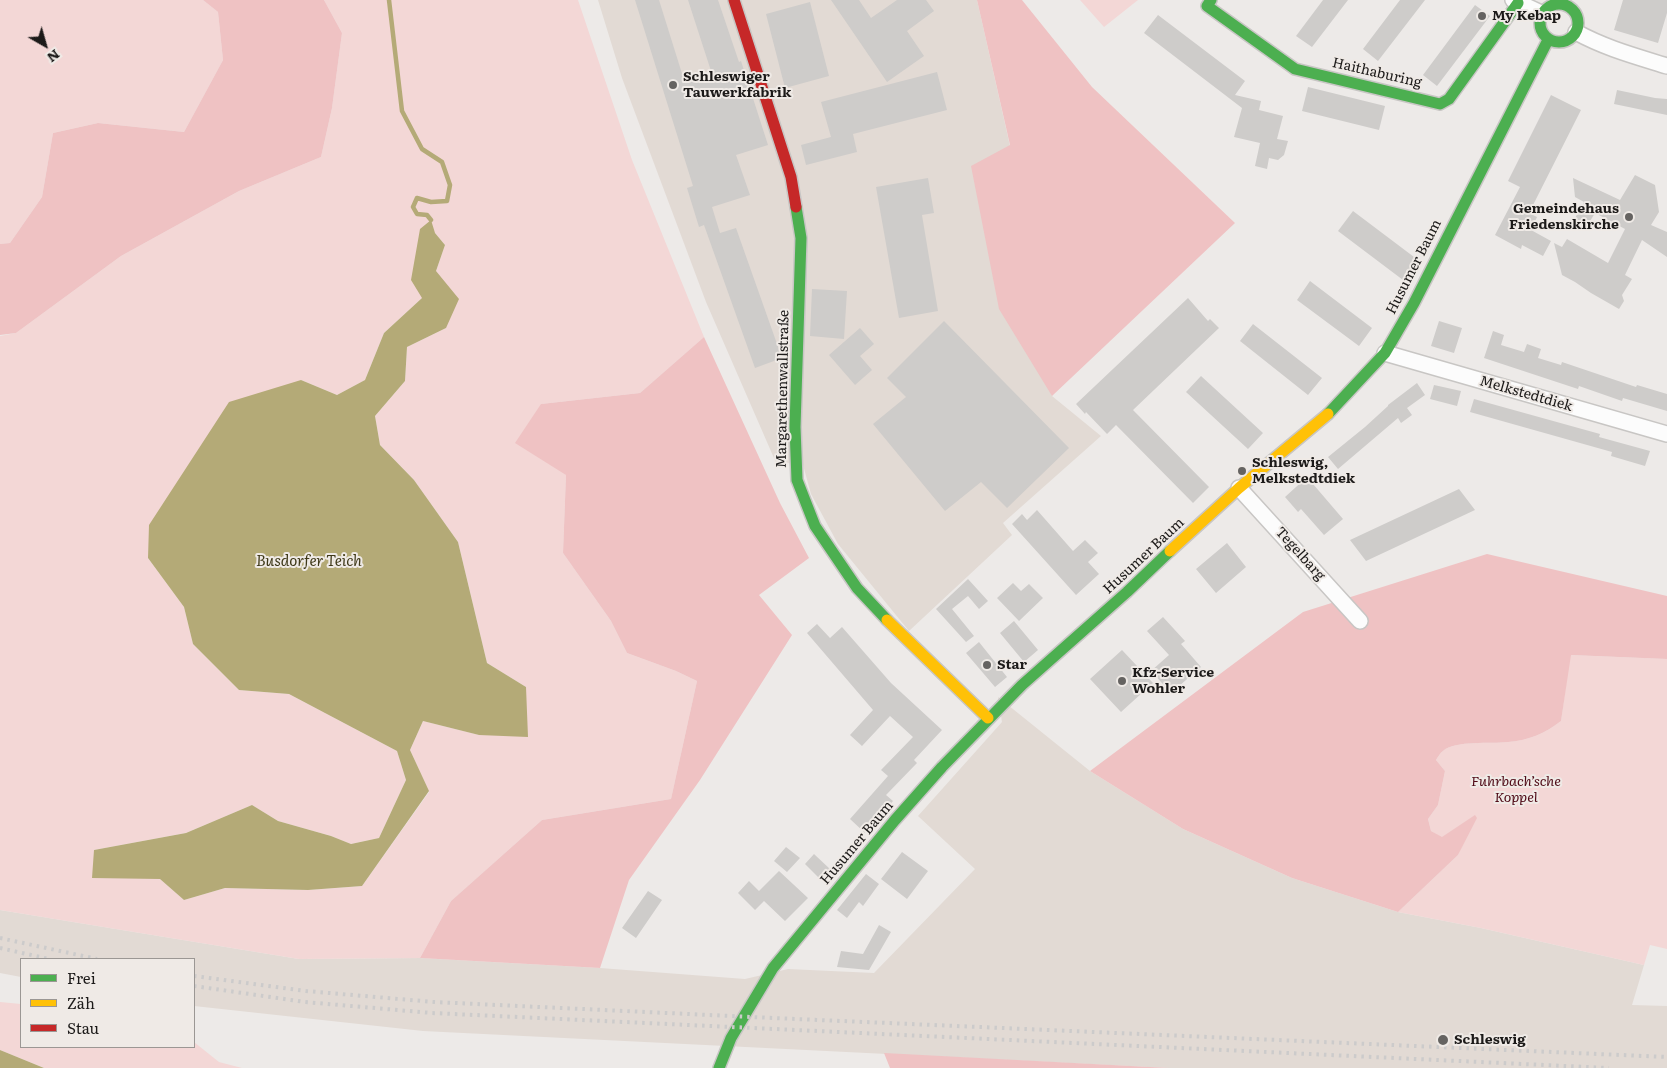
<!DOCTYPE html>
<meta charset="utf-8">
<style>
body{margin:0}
#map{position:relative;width:1667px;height:1068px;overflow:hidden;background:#edeae8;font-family:Literata,serif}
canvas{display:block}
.legend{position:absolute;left:20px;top:958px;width:175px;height:90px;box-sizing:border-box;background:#efeae6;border:1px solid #9b9794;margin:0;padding:6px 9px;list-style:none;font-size:15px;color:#1c1a19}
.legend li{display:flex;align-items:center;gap:10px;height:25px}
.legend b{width:25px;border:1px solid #9b9794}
.north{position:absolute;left:20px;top:20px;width:50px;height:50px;-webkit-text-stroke:4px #efeae6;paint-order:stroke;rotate:142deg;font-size:14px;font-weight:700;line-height:20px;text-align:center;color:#1c1a19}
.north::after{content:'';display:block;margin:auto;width:18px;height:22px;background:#1c1a19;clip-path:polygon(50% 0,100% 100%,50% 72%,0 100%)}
</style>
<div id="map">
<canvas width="1667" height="1068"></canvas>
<ul class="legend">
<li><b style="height:6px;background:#4caf50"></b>Frei</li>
<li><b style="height:6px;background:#ffc107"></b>Zäh</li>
<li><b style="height:6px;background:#c62828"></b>Stau</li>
</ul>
<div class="north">N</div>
</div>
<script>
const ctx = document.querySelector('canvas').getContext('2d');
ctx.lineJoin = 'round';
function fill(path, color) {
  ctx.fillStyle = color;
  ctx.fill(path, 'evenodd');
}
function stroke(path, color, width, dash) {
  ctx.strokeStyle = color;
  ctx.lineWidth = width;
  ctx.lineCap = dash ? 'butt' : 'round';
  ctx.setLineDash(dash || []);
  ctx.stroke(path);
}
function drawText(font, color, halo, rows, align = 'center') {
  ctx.font = font + ' Literata,serif';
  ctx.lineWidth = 4;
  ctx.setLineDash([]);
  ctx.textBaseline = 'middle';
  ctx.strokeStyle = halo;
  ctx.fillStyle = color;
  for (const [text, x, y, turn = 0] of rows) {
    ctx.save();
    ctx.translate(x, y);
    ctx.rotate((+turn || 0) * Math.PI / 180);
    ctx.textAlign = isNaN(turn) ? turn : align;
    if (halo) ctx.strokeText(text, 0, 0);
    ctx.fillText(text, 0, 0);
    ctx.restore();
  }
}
const built = new Path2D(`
 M598,0H977L1010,146L1052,396L1101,436L1003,523L1012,535L909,631L838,544L811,494L802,461L777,465L706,302L622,78Z
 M998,697L1090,771L1183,829L1292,878L1398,912L1481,928L1644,965L1632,1005L1667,1006V1068H1169L423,1031L194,1006V959H21V977L0,973V910L299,959L420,958L600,968L745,979L788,969L874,973L975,869L918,816L1002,722Z`);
const green = new Path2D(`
 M0,0H203L218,12L223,60L184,132L98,123L53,133L42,197L10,243L0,244Z
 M324,0H578L632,160L704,337L640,393L541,404L566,475L563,553L611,621L627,653L676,671L697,681L671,799L542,820L451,901L420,958L299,959L0,910V336L16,333L121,256L239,191L321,157L332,108L342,33ZM435,233L445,245L436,271L446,328L407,347L405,381L375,416L380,445L414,480L458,542L487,663L526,687L479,735L423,721L410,750L429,792L362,886L308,890L225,888L184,900L160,879L94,850L186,833L252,805L278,821L331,836L351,844L379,838L406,780L397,751L289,694L239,690L193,644L184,607L148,558L301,380L337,395L365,380L384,333L422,298Z
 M1080,0H1138L1104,27Z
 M1570,655L1667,659V949L1650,945L1644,965L1481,928L1398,912L1458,855L1475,816L1442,838L1431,831L1428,819L1438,805L1445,771L1436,760C1438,757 1440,753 1443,751C1455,740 1492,744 1508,742C1527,741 1546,733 1561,721Z
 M0,1002L21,1004V1047H194V1042L219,1062L242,1068H44L0,1050Z`);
const forest = new Path2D(`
 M203,0H324L342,33L332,108L321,157L239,191L121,256L16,333L0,335V244L10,243L42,197L53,133L98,123L184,132L223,60L218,12Z
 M977,0H1022L1092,87L1235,223L1052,396L999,309L971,166L1010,145Z
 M704,337L780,503L809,558L759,595L792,635L700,780L629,880L600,968L420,958L451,901L542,820L671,799L697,681L676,671L627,653L611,621L563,553L566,475L515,443L541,404L640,393Z
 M1487,554L1667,596V659L1571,655L1561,721C1546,733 1527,741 1508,742C1492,744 1455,740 1443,751C1440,753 1438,757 1436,760L1445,771L1438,805L1428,819L1431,831L1442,837L1475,815L1477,818L1458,855L1398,912L1292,878L1183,829L1090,771L1303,612Z
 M884,1053L1169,1068H890Z`);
const water = new Path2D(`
 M431,220L435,233L445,245L436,271L459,299L446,328L407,347L405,381L375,416L380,445L414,480L458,542L487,663L526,687L528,737L479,735L423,721L410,750L429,791L362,886L308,890L225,888L184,900L160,879L92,878L94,850L186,833L252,805L278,821L331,836L351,844L379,838L406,780L397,751L289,694L239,690L193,644L184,607L148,558L149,525L229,402L301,380L337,395L365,380L384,333L422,298L411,280L420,229Z
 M0,1050L44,1068H0Z`);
const stream = new Path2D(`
 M389,0L402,111L422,149L442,162L450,185L447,201L431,202L417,198L413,207L417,214L427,215L431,220`);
const building = new Path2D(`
 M635,0H659L684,80L711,71L688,0H718L739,62L741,61L768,145L736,155L750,195L712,207L720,233L736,228L782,358L755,368L704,225L699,227L687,188L693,186Z
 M831,0H859L871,18L897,0H926L934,11L907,31L924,56L887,82Z
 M1323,0H1348L1312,47L1296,36Z
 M1400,0H1425L1378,61L1363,49Z
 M1623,0H1667V13L1658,43L1614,30Z
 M810,2L829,76L785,88L766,14Z
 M1475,5L1490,16L1437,86L1423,75Z
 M1158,15L1245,81L1235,95L1261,101L1259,110L1283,116L1277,139L1288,141L1284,155L1278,160L1269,158L1267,169L1255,166L1260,143L1234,137L1242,108L1144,33Z
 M937,72L947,110L853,134L857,152L806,165L801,145L831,137L821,102Z
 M1308,87L1385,106L1379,130L1302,111Z
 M1617,90L1655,98L1667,99V115L1614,104Z
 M1551,95L1581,110L1529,213L1537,217L1531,230L1551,241L1543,256L1522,245L1521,249L1495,235L1520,187L1508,181Z
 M1635,175L1655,185L1659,212L1651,225L1667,232V257L1642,240L1625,275L1632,279L1622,295L1624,301L1619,309L1591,293L1575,282L1562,275L1554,243L1562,247L1567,239L1608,263L1625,229L1595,213L1587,226L1574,220L1584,202L1575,197L1573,178L1620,200Z
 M928,178L934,213L922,215L938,311L899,318L876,187Z
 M1353,211L1418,260L1403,280L1338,231Z
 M1310,281L1372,328L1359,346L1297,300Z
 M812,289L847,291L844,339L810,336Z
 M1188,298L1208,321L1210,319L1219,328L1133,410L1209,487L1193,503L1116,425L1107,434L1086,412L1085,414L1076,404Z
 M944,321L1069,448L1007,508L981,482L945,511L873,424L906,397L887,378Z
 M1439,321L1462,328L1454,353L1431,346Z
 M1253,324L1322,378L1308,395L1240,341Z
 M860,328L874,344L860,356L872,370L855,385L829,355Z
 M1493,331L1504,335L1501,345L1524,352L1527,344L1541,349L1538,358L1561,365L1562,362L1636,387L1637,385L1667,394V411L1623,398L1622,401L1579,386L1578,389L1484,358Z
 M1201,376L1263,433L1248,449L1186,392Z
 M1417,383L1425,395L1407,408L1412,415L1401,423L1398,418L1338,469L1328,457L1365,427L1388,406V405Z
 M1434,385L1461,391L1457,406L1430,399Z
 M1474,399L1600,434L1599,437L1650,451L1645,466L1611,456L1612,452L1470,412Z
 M1307,477L1343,519L1324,535L1301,509L1298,512L1285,497Z
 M1459,489L1475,510L1366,561L1350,540Z
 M1037,510L1073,551L1085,540L1098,553L1088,562L1099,574L1076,595L1012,524L1022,514L1027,520Z
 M1227,543L1246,567L1216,593L1196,569Z
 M968,579L988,601L979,609L968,596L952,609L974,636L966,642L936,609Z
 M1013,583L1021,591L1029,584L1043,598L1019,621L997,598Z
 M1163,617L1185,641L1181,644L1201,667L1171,693L1151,671L1169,655L1147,631Z
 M1014,621L1038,650L1024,662L1000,633Z
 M817,624L830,638L842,627L891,683L942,730L914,760L917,763L886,795L893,801L865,833L850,819L888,776L881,770L913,737L890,716L862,746L850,735L873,710L807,633Z
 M979,642L1007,677L995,687L966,653Z
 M1122,650L1153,683L1121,712L1090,679Z
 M786,847L800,858L787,872L774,861Z
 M902,852L928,871L907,899L881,879Z
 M814,854L831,870L822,881L805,864Z
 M779,871L808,898L785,921L764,901L755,910L738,893L749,881L759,891Z
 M866,874L879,884L863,906L859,902L847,918L837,910Z
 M648,891L662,900L636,938L622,928Z
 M879,925L891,932L869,970L837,967L841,951L863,954Z`);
const street = new Path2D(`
 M1513,0L1541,13
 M1576,32C1605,48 1635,56 1667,66
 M1385,353L1667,434
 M1239,488L1360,621`);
const fast = new Path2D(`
 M1211,0L1207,6L1295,69L1440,104L1449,99L1518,3
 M1540 23a19 19 0 1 1 38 0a19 19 0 1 1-38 0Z
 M796,207L801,238L795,427L797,480L815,526L857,588L887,620
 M1328,414L1385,353L1414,303L1548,40
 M719,1068L731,1038L773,968L895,820L942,767L1022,685L1127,592L1170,551`);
const slow = new Path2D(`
 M1170,551L1239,488L1328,414
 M887,620L988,718`);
const jam = new Path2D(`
 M734,0L791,177L796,207`);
const rail = new Path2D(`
 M0,938L97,959
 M0,948L49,959
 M194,976L306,991L434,1002L773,1018L1667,1057
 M194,986L305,1002L432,1013L1609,1068`);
const markers = [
 [1482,16,5,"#656361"],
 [673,85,5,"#656361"],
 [1629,217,5,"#656361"],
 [1242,471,5,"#656361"],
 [987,665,5,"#656361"],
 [1122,681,5,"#656361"],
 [1443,1040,6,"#656361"]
];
const poiNames = [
 ["My Kebap",1492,16],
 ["Schleswiger",683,77],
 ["Tauwerkfabrik",683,93],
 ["Gemeindehaus",1619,209,"right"],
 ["Friedenskirche",1619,225,"right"],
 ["Schleswig,",1252,463],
 ["Melkstedtdiek",1252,479],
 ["Star",997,665],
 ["Kfz-Service",1132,673],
 ["Wohler",1132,689],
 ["Schleswig",1454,1040]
];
const streetNames = [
 ["Haithaburing",1377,73,13],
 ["Husumer Baum",1414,267,-63],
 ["Margarethenwallstraße",783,389,-89],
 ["Melkstedtdiek",1526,394,16],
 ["Tegelbarg",1300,554,48],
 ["Husumer Baum",1144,556,-43],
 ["Husumer Baum",857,843,-50]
];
const parkNames = [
 ["Fuhrbach’sche",1516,782],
 ["Koppel",1516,798]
];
const waterNames = [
 ["Busdorfer Teich",309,562]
];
fill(built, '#e2dad4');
fill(green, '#f3d7d6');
fill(forest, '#efc2c3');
fill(water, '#b4aa77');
stroke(stream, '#b4aa77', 4.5);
fill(building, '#ceccca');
stroke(street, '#c8c6c4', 18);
stroke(fast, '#c8c6c4', 14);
stroke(slow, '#c8c6c4', 14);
stroke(jam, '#c8c6c4', 14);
stroke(street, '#fcfcfc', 15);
stroke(fast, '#4caf50', 11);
stroke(slow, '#ffc107', 11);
stroke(jam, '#c62828', 11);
stroke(rail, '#cccbcb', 4, [2.5, 5]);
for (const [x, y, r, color] of markers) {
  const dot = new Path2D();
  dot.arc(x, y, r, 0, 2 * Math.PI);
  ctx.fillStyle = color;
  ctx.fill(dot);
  stroke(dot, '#efeae6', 2);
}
drawText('bold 14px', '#1c1a19', '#efeae6', poiNames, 'left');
drawText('14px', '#1c1a19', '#efeae6', streetNames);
drawText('italic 14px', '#4f0a16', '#efeae6', parkNames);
drawText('italic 15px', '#3e3818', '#efeae6', waterNames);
</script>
